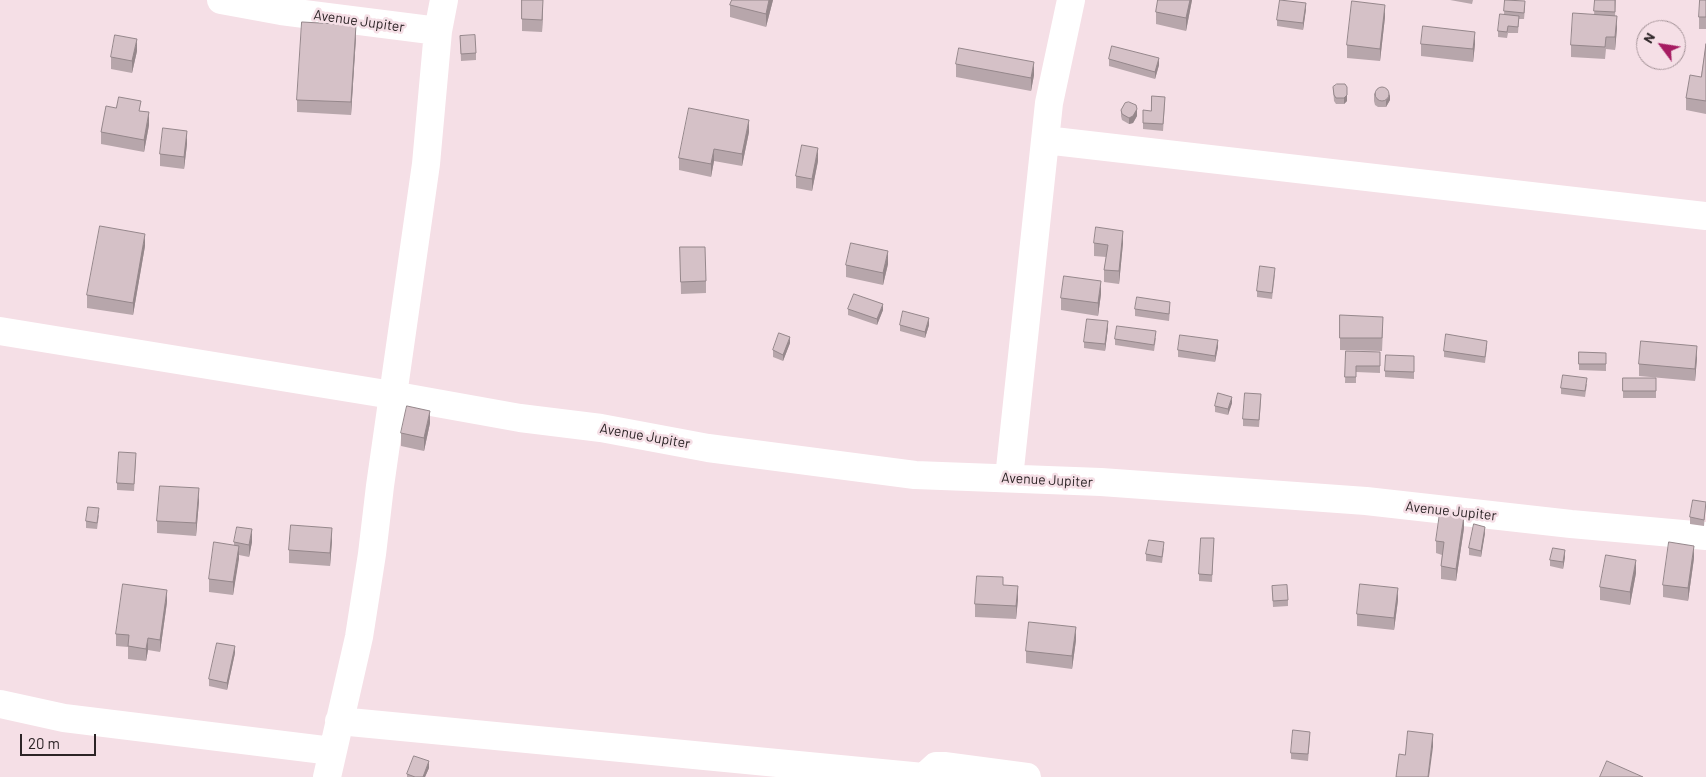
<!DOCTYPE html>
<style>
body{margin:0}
#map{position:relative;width:1706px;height:777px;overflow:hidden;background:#f5dfe6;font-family:Barlow,sans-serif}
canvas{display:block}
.north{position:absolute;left:1636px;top:20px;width:50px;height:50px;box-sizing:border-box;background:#f5dfe6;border:1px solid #a59499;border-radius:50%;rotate:301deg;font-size:14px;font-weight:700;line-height:20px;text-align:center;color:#2c2426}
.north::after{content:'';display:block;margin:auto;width:18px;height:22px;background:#a61c62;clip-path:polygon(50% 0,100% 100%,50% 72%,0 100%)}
.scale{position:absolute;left:20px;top:734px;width:76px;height:22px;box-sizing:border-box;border:2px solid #2c2426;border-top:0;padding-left:6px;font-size:15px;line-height:18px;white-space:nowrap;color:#2c2426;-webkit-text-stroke:4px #f5dfe6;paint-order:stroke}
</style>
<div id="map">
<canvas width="1706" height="777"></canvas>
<div class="north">N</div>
<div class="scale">20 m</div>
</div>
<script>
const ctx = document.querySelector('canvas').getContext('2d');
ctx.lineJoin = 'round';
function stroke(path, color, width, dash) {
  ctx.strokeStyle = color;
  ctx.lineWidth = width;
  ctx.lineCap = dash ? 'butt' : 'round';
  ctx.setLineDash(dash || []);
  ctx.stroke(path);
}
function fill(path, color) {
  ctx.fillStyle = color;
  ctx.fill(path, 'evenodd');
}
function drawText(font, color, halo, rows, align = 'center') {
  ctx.font = font + ' Barlow,sans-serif';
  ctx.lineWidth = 5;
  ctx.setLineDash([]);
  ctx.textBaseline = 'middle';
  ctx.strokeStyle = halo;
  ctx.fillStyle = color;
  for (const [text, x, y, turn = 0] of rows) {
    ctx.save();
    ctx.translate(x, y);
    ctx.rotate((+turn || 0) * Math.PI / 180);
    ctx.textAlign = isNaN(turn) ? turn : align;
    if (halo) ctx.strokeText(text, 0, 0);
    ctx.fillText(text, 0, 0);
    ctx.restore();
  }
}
const minor = new Path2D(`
 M221,0L281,11L438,31
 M1045,140L1706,216
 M0,331L392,395L520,418L601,428L708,448L915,475L1101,482L1366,501L1571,524L1706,536
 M1009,478L1049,103L1071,0
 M0,704L64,718L332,751
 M339,721L923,777
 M327,777L359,637L372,554L380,486L426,164L438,31L444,0
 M924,777L936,766H944L1027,777`);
const wall = new Path2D(`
 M732,0H773L766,27L730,17V5Z
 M1158,0H1192L1186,31L1156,24V12Z
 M1450,0H1473L1472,4Z
 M1505,0L1525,8L1524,19H1519L1518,33H1508L1507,38L1498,37V31L1504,14Z
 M1595,0H1616L1615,16L1617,28L1615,50L1606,49L1605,59L1571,57V45L1594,15Z
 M1706,0V29H1699V17Z
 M543,8L542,32L522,31V19Z
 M1306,9L1303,30L1277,26V20Z
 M1385,17L1380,61L1347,58V45Z
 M1676,34L1680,42L1679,53H1676Z
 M460,36L476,53V60L461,61Z
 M356,37L351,115L297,112V100Z
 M1421,44H1475L1473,62L1421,56Z
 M1706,44V114L1686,110V98L1701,77Z
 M137,51L132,73L111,69V57Z
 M1109,59L1159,65L1155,79L1109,66Z
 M956,64L1034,75L1031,91L956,77Z
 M1333,87L1347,101L1344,104H1336L1334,101Z
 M1374,94L1390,100L1386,107H1378L1375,105L1374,101Z
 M1165,103L1163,131L1143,129V123L1151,111Z
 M1121,110L1137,116L1133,123L1129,124L1122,120L1121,116Z
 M141,111L149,125L144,152L101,144V132Z
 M749,132L742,166L714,161L711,177L679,170V158Z
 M187,144L184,169L160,166V154Z
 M818,161L812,191L796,188V176Z
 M1094,243H1123L1119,284L1104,282V270L1106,257L1094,256Z
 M145,246L133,315L87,308V295Z
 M680,247L706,281V293L681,294Z
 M888,264L883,285L846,277V265Z
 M1275,274L1272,299L1257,297V291Z
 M1101,294L1098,316L1061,310V298Z
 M848,309L883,310L877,325L848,315Z
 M1135,309H1170L1169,321L1135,316Z
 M1340,315L1383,329L1382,351L1340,350Z
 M900,325H929L925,338L900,331Z
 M1108,328L1105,351L1084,348V342Z
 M1156,338L1154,351L1115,345V339Z
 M790,343L783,361L773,357V350Z
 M1218,347L1215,362L1178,357V350Z
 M1487,347L1485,363L1444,357V351Z
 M1346,351L1380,352V373L1356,372V383H1345Z
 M1579,352L1606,353V371L1579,370Z
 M1414,356V379L1385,377V371Z
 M1697,358L1695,381L1639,376V364Z
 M1623,378H1656V398H1623Z
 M1587,384L1585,397L1561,394V388Z
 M1261,401L1259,427L1243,426V419Z
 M1232,403L1228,415L1215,412V406Z
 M430,423L424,451L401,446V433Z
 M136,460L134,491L117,490V483Z
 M199,501L196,536L157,533V521Z
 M1706,502L1704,526L1690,524V517Z
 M99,515L97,529L86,528V521Z
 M1464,528L1456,581L1441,579V566L1442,555L1436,553V541Z
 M1485,533L1481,557L1469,555V548Z
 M1214,538L1212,582L1199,581V574Z
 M332,541L330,566L289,563V550Z
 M234,542H252L249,557L239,555L233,595L209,592V579L234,545Z
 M1164,548L1162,563L1146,561V554Z
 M1565,557L1563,569L1550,566V560Z
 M1694,558L1688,601L1663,597V585Z
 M1636,573L1630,605L1600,600V587Z
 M1272,586L1288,600V606L1273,607Z
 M1018,599L1016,619L975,617V604Z
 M1398,600L1394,630L1357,626V614Z
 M167,602L160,652L148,650L146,661L128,659V647L116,646V634Z
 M1076,640L1072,669L1026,663V651Z
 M235,653L227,690L209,686V679Z
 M1310,738L1308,761L1291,759V753Z
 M429,768L425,777H407V774Z`);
const shadedWall = new Path2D(`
 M543,0V8L542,32V20Z
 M769,0H773L766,27V14Z
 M1190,0H1192L1186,31V18Z
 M1306,3V9L1303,30V23Z
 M1385,5V17L1380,61V49Z
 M1617,16V28L1615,50V37Z
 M356,25V37L351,115V102Z
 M1475,32V44L1473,62V49Z
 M137,39V51L132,73V61Z
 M1159,58V65L1155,79V72Z
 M1034,62V75L1031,91V78Z
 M1390,94V100L1386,107V101Z
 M1347,95V101L1344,104V98Z
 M1137,109V116L1133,123L1129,124V118Z
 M149,112V125L144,152V140Z
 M749,120V132L742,166V154Z
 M187,131V144L184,169V157Z
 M818,148V161L812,191V179Z
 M714,149V161L711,177V164Z
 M1123,231V243L1119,284V271Z
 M145,234V246L133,315V303Z
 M888,251V264L883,285V273Z
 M1101,281V294L1098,316V303Z
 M883,304V310L877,325V319Z
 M929,318V325L925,338V332Z
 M1108,321V328L1105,351V344Z
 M790,337V343L783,361V355Z
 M1218,340V347L1215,362V356Z
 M1697,346V358L1695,381V369Z
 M1232,397V403L1228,415V409Z
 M430,411V423L424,451V438Z
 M199,488V501L196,536V523Z
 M1464,516V528L1456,581V569Z
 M1485,527V533L1481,557V551Z
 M332,528V541L330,566V553Z
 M252,529V542L249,557V545Z
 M239,546V559L233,595V582Z
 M1694,546V558L1688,601V588Z
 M1565,550V557L1563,569V562Z
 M1636,560V573L1630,605V592Z
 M1018,586V599L1016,619V606Z
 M1398,588V600L1394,630V618Z
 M167,590V602L160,652V640Z
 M1076,627V640L1072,669V656Z
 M148,638V650L146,661V649Z
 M235,646V653L227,690V683Z
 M1433,734V747L1429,777H1428Z
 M429,761V768L425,777H423Z`);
const building = new Path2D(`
 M522,0H543L542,20L522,19Z
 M732,0H769L766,14L730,5Z
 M1158,0H1190L1186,18L1156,12Z
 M1280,0L1306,3L1303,23L1277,20Z
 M1505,0L1525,1L1524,13L1504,11Z
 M1595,0H1615V12L1594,11Z
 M1700,0H1706V17H1699Z
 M1352,1L1385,5L1380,49L1347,45Z
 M1573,13L1617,16L1615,37H1606L1605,47L1571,45Z
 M1500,14L1519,16L1518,27L1508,26L1507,32L1498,31Z
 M302,22L356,25L351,102L297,100Z
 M1423,26L1475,32L1473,49L1421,44Z
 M1676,34L1680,35L1679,47L1676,46Z
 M115,35L137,39L132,61L111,57Z
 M475,35L476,53L461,54L460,36Z
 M1706,44V101L1686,98L1690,75L1701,77Z
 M1112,46L1159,58L1155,72L1109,59Z
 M959,48L1034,62L1031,78L956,64Z
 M1337,84H1345L1347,87V95L1344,98H1336L1334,95L1333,87Z
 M1375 94a7 7 0 1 1 14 0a7 7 0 1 1-14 0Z
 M1152,96L1165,97L1163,124L1143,123V110L1151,111Z
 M119,97L141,101L139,111L149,112L144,140L101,132L106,106L116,108Z
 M1129,102L1136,105L1137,109L1133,116L1129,118L1122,114L1121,110L1125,103Z
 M689,108L749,120L742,154L714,149L711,164L679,158Z
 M163,128L187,131L184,157L160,154Z
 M802,145L818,148L812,179L796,176Z
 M100,226L145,234L133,303L87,295Z
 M1096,227L1123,231L1119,271L1104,270L1108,245L1094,243Z
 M851,243L888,251L883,273L846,265Z
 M680,247H705L706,281L681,282Z
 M1260,266L1275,268L1272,293L1257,291Z
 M1064,276L1101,281L1098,303L1061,298Z
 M854,294L883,304L877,319L848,309Z
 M1137,297L1170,302L1169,314L1135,309Z
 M903,311L929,318L925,332L900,325Z
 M1340,315L1383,317L1382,338H1340Z
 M1087,319L1108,321L1105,344L1084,342Z
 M1117,326L1156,331L1154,345L1115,339Z
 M779,333L790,337L783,355L773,350Z
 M1446,334L1487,341L1485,357L1444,351Z
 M1180,335L1218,340L1215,356L1178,350Z
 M1641,341L1697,346L1695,369L1639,364Z
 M1346,351L1380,352V366H1356V377H1345Z
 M1579,352L1606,353V364H1579Z
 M1386,355L1414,356V372L1385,371Z
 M1563,375L1587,378L1585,391L1561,388Z
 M1623,378H1656V391H1623Z
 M1218,393L1232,397L1228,409L1215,406Z
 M1245,393L1261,394L1259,420L1243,419Z
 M407,406L430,411L424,438L401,433Z
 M119,452L136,453L134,484L117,483Z
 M160,486L199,488L196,523L157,521Z
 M1693,500L1706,502L1704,520L1690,517Z
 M88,507L99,508L97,523L86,521Z
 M1440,513L1464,516L1456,569L1441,566L1444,542L1436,541Z
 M1474,524L1485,527L1481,551L1469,548Z
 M291,525L332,528L330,553L289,550Z
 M237,527L252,529L249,545L234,542Z
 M1201,538H1214L1212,575L1199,574Z
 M1149,540L1164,542L1162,557L1146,554Z
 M214,542L239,546L233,582L209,579Z
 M1669,542L1694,546L1688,588L1663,585Z
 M1553,548L1565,550L1563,562L1550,560Z
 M1606,555L1636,560L1630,592L1600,587Z
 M977,576L1003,577V585L1018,586L1016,606L975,604Z
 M123,584L167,590L160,640L148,638L146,649L128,646L129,635L116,634Z
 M1360,584L1398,588L1394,618L1357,614Z
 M1287,585L1288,600L1273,601L1272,586Z
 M1029,622L1076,627L1072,656L1026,651Z
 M217,643L235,646L227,683L209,679Z
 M1293,730L1310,732L1308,754L1291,753Z
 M1408,731L1433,734L1428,777H1396L1399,754L1405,755Z
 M414,756L429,761L423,777H415L407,774Z
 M1607,761L1643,777H1600Z`);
const streetNames = [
 ["Avenue Jupiter",359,21,8],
 ["Avenue Jupiter",645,436,10],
 ["Avenue Jupiter",1047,480,3],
 ["Avenue Jupiter",1451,511,6]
];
stroke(minor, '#fff', 28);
fill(wall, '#b7a6ab');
fill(shadedWall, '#95878b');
fill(building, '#d5c1c7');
stroke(building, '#95878b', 1);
drawText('14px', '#2c2426', '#f5dfe6', streetNames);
</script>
